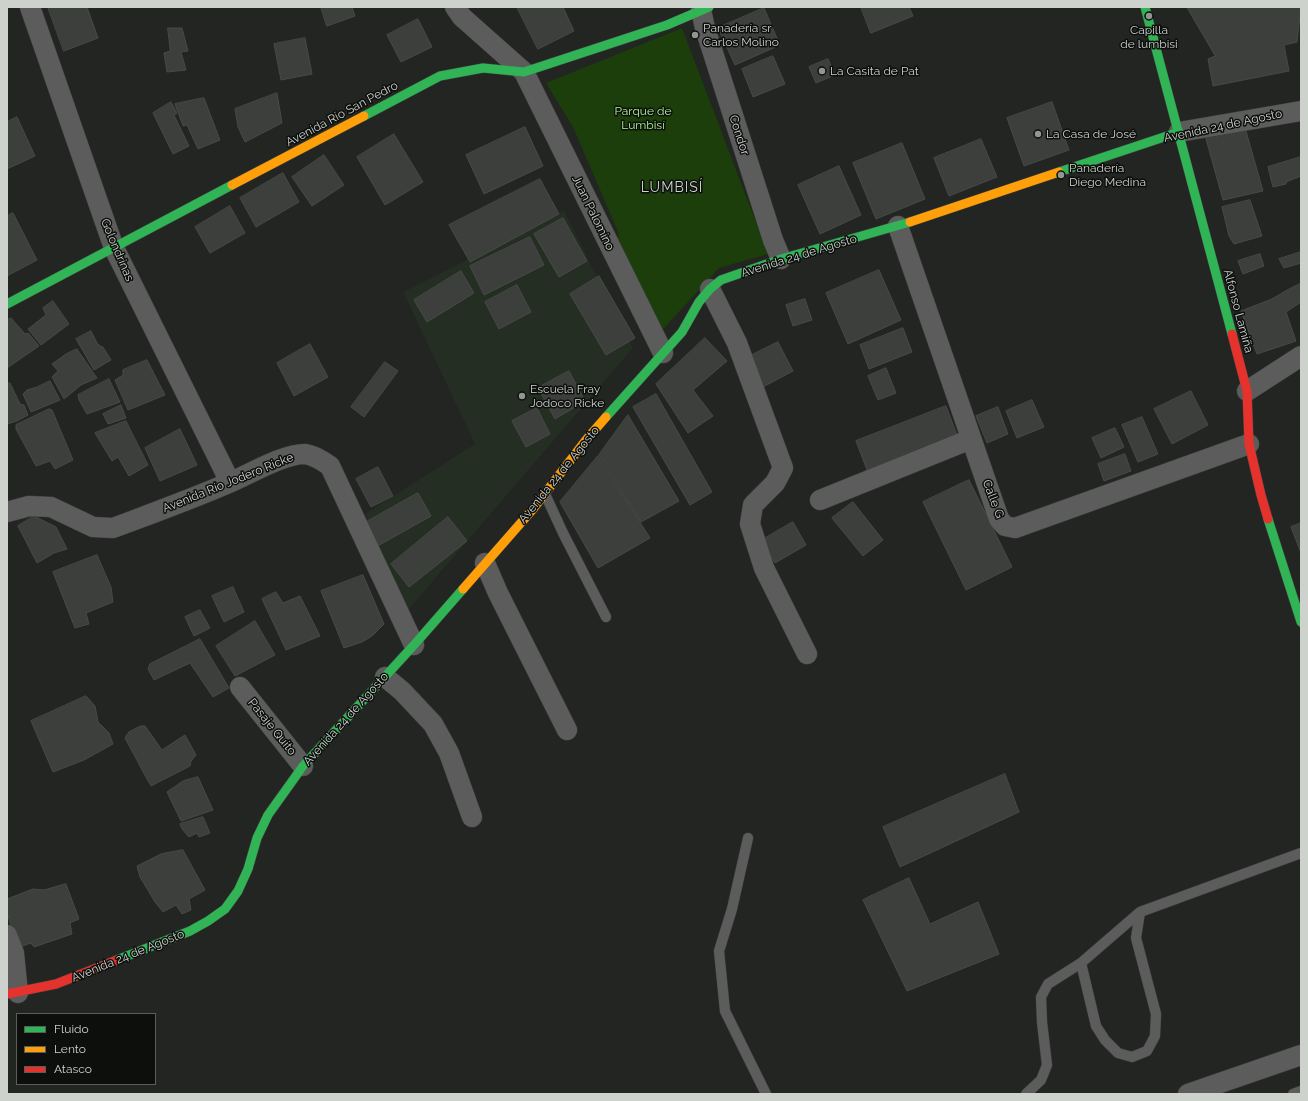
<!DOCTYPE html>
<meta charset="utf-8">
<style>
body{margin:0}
#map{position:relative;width:1308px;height:1101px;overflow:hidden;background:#222521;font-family:Raleway,sans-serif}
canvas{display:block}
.frame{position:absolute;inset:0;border:8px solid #ced2cd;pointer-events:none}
.legend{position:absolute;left:16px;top:1013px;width:140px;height:72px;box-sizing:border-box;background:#0c0f0c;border:1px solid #5a5d59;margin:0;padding:5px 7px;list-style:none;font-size:12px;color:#ced2cd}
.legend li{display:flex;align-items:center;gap:8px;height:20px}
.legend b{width:20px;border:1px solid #5a5d59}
</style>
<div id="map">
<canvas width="1308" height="1101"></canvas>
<div class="frame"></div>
<ul class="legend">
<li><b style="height:5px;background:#30b455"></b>Fluido</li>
<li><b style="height:5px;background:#ff9f0a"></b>Lento</li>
<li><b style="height:5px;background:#e5322d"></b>Atasco</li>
</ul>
</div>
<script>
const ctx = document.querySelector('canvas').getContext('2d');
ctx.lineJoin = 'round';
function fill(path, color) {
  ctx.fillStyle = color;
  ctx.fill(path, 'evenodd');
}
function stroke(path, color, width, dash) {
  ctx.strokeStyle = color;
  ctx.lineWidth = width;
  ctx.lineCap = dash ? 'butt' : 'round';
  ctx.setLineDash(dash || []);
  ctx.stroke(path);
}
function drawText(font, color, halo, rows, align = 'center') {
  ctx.font = font + ' Raleway,sans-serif';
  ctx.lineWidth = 3;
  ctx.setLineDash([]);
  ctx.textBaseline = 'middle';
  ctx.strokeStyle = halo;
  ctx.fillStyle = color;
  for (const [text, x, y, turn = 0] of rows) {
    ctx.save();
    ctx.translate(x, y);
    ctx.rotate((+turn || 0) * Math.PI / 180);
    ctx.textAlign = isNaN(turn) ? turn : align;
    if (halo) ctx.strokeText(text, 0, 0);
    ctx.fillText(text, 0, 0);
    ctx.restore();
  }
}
const built = new Path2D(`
 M564,211L633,348L408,610L365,514L475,444L403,292Z`);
const green = new Path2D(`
 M682,28L768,254L719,268L656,337L611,254L619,234L573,127L546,83Z`);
const building = new Path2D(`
 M48,7H87L98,38L64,51Z
 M321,7H352L355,16L327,26Z
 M517,7H563L574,31L538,49Z
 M861,7H909L913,16L871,33Z
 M1187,7H1301L1297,42L1284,45L1289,71L1213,86L1208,59L1215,56Z
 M764,8L780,45L735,65L718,28Z
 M418,19L432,47L401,62L387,35Z
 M168,28H182L188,51L181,52L186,70L167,72L164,53L170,51Z
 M305,38L312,74L281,80L274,44Z
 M773,56L785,84L753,97L742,69Z
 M828,59L835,75L816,83L809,67Z
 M277,93L282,123L245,142L238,127L235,109Z
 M204,98L220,140L198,149L187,125L183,126L175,104Z
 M171,102L177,113L174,115L189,146L173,154L153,113Z
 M1052,102L1069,150L1024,166L1007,118Z
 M17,117L35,156L7,169V122Z
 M525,127L543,166L484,194L466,155Z
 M1246,131L1263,191L1223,200L1206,139Z
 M394,134L423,182L385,205L357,157Z
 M981,139L997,177L949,196L934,158Z
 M902,143L925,199L876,219L853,163Z
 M324,155L344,185L312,206L292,177Z
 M1301,157V176L1286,182V184L1273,187L1268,167Z
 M839,166L861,215L820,234L798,185Z
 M283,173L299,202L256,227L240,198Z
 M540,179L559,214L470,262L449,225Z
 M1250,200L1262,236L1234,244L1229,236L1222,207Z
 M230,206L245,233L210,253L195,227Z
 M13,213L37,260L7,276V216Z
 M563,218L587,261L559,277L534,234Z
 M530,237L544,265L484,295L470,266Z
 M1301,252V263L1284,268L1279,259Z
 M1260,254L1264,266L1243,274L1238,261Z
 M879,270L901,320L848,344L826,293Z
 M461,271L474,293L427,322L414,300Z
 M599,276L635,338L606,355L570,294Z
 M1300,284L1301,286V302L1286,312L1296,341L1257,354L1241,311L1272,299L1289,289Z
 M517,285L531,312L499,329L485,302Z
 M805,299L812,320L793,326L786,305Z
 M53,301L69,324L41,345L28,329L46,315L43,308Z
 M11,318L25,334L28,333L39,346L7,368V320Z
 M903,328L912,352L869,369L860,345Z
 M91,331L97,343L100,346L103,347L111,360L94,370L76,339Z
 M705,338L727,361L693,390L713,416L688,433L656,384Z
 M778,342L793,371L761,388L746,358Z
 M310,344L328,377L294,396L277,363Z
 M77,349L97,378L81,385L64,399L52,377L58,371L52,364L66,354Z
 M147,360L165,395L128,410L115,380L123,375V370Z
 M385,362L398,371L364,417L351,407Z
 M886,368L896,393L878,400L868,376Z
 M569,371L585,401L555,419L538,388Z
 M109,379L120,402L87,414L79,400L78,395Z
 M50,381L60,400L31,412L23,394L27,390L37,387Z
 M10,383L20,404L24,405L28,415L17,421L7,424V384Z
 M1191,391L1208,425L1172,444L1154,409Z
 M656,394L712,492L690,505L633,407Z
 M1032,400L1044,427L1017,438L1006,411Z
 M121,405L126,418L108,424L103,414Z
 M946,406L957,435L867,470L856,441Z
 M998,407L1008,434L987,443L976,416Z
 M537,408L550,434L526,447L512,421Z
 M49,409L52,410L73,460L55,469L50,461L36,466L16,429V425Z
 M628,415L679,501L641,522L599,455Z
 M1142,417L1158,454L1138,462L1122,425Z
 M126,421L148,465L129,476L118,457L112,461L95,433Z
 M1115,428L1124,447L1101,458L1092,438Z
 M180,429L197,465L160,481L145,448Z
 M1125,454L1131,471L1104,481L1098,464Z
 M598,456L650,538L598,568L560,502Z
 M378,467L393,496L371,507L356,479Z
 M969,480L1012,567L966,590L923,502Z
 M418,493L431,516L374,548L361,525Z
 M853,502L883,540L863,556L832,518Z
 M34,516L56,527L67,549L54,553L37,563L18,526Z
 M448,517L467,541L409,587L391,564Z
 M793,522L806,545L775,563L762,540Z
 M1301,523V553L1291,527Z
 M97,555L111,587L113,602L86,613L89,624L75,628L53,572Z
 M363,575L384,624L372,636L362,642L344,648L321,591Z
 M233,587L244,612L224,622L212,596Z
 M276,592L283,603L300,596L320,636L286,650L262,599Z
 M200,610L210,628L194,636L185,617Z
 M255,621L275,655L235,676L216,646Z
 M200,639L229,688L213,697L190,663L154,680L148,669L150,664Z
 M86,696L95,706L98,722L109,733L113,744L84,760L53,772L31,721Z
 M141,726H145L162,750L185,735L196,755L191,761L190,766L151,786L147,779L125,738L129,732Z
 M1005,774L1019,812L900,867L883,827Z
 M198,777L213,810L181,821L167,792L183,781Z
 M203,817L210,833L199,837L197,833L189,837L182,829L180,824Z
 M183,850L205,890L189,899L191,910L182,914L176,905L163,912L155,902L140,877L137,866L161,854Z
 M909,878L930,924L978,902L999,954L907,991L863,900Z
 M66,884L79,919L70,923L72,934L34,947L31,943L20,947L12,930L7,912V899L33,889L44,890Z`);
const lane = new Path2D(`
 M545,494L563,533L606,617
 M748,838L732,909L719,951L725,1011L766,1094
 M1140,912L1136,938L1156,1014L1155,1036L1147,1051L1132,1057L1118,1053L1105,1040L1096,1026L1081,963L1140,912L1301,853
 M1026,1094L1041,1080L1047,1065L1042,1022L1041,997L1048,984L1081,963
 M1293,1094L1301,1091`);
const street = new Path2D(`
 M30,7L114,248L230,482
 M455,7L462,17L524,72L663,353
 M701,10L705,28L773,240L781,259
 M1179,132L1301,111
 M898,226L999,519L1005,526L1015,528L1249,444
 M710,289L737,343L783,468L775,483L753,505L750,524L764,568L807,654
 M1247,391L1301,356
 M820,500L971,439
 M7,512L29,506L51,507L93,527L113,528C153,513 192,499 231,482C252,473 283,454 305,454C314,455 323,461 330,466L414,645
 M485,563L498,593L567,730
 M385,677L402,691L433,724L449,753L472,817
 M240,687L303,766
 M7,935L14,953L18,993
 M1188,1094L1301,1055`);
const fast = new Path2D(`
 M1145,7L1232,334
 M364,116L440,76L483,68L524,72L667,25L709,7
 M1059,172L1179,132
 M7,304L232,185
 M606,417L682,332L699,302L710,289L721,280L781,259L910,222
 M1268,519L1301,622
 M117,960L190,931L208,921L225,909L238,891L248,869L257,838L268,815L303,766L414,645L463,589`);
const slow = new Path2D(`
 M232,185L364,116
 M910,222L1059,172
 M463,589L533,509L586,440L606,417`);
const jam = new Path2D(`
 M1232,334L1247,391L1249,444L1261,495L1268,519
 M7,994L56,984L117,960`);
const markers = [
 [1149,16,4,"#929591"],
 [695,35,4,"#929591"],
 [822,71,4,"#929591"],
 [1038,134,4,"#929591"],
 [1061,175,4,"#929591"],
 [522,396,4,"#929591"]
];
const poiNames = [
 ["Panadería sr",703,28],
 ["Carlos Molino",703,42],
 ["Capilla",1149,30,"center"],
 ["de lumbisi",1149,44,"center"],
 ["La Casita de Pat",830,71],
 ["La Casa de José",1046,134],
 ["Panadería",1069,168],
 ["Diego Medina",1069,182],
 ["Escuela Fray",530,389],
 ["Jodoco Ricke",530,403]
];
const parkNames = [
 ["Parque de",643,111],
 ["Lumbisí",643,125]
];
const streetNames = [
 ["Avenida Río San Pedro",342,114,-28],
 ["Avenida 24 de Agosto",1223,126,-12],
 ["Condor",739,135,72],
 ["Juan Palomino",593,213,64],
 ["Golondrinas",117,250,67],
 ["Avenida 24 de Agosto",799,256,-17],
 ["Alfonso Lamiña",1238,311,75],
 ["Avenida 24 de Agosto",559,475,-51],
 ["Avenida Río Jodero Ricke",228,483,-22],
 ["Calle G",993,499,69],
 ["Avenida 24 de Agosto",346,719,-48],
 ["Pasaje Quito",272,727,51],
 ["Avenida 24 de Agosto",128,956,-22]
];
const quarterNames = [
 ["LUMBISÍ",672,188]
];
fill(built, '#252e22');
fill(green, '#1b3e0a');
fill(building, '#3d3f3c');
stroke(building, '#474a46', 1);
stroke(lane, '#3e403d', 11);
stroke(street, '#3e403d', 21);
stroke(fast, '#3e403d', 10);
stroke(slow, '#3e403d', 10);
stroke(jam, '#3e403d', 10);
stroke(lane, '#5c5c5c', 10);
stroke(street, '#5c5c5c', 20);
stroke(fast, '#30b455', 9);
stroke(slow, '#ff9f0a', 9);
stroke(jam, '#e5322d', 9);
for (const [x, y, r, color] of markers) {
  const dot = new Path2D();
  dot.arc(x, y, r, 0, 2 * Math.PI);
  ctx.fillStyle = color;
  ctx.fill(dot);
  stroke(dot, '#0c0f0c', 1.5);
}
drawText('12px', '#ced2cd', '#0c0f0c', poiNames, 'left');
drawText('12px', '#adf395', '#0c0f0c', parkNames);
drawText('12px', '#ced2cd', '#0c0f0c', streetNames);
ctx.letterSpacing = '1px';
drawText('14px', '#ced2cd', '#0c0f0c', quarterNames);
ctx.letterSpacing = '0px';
</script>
